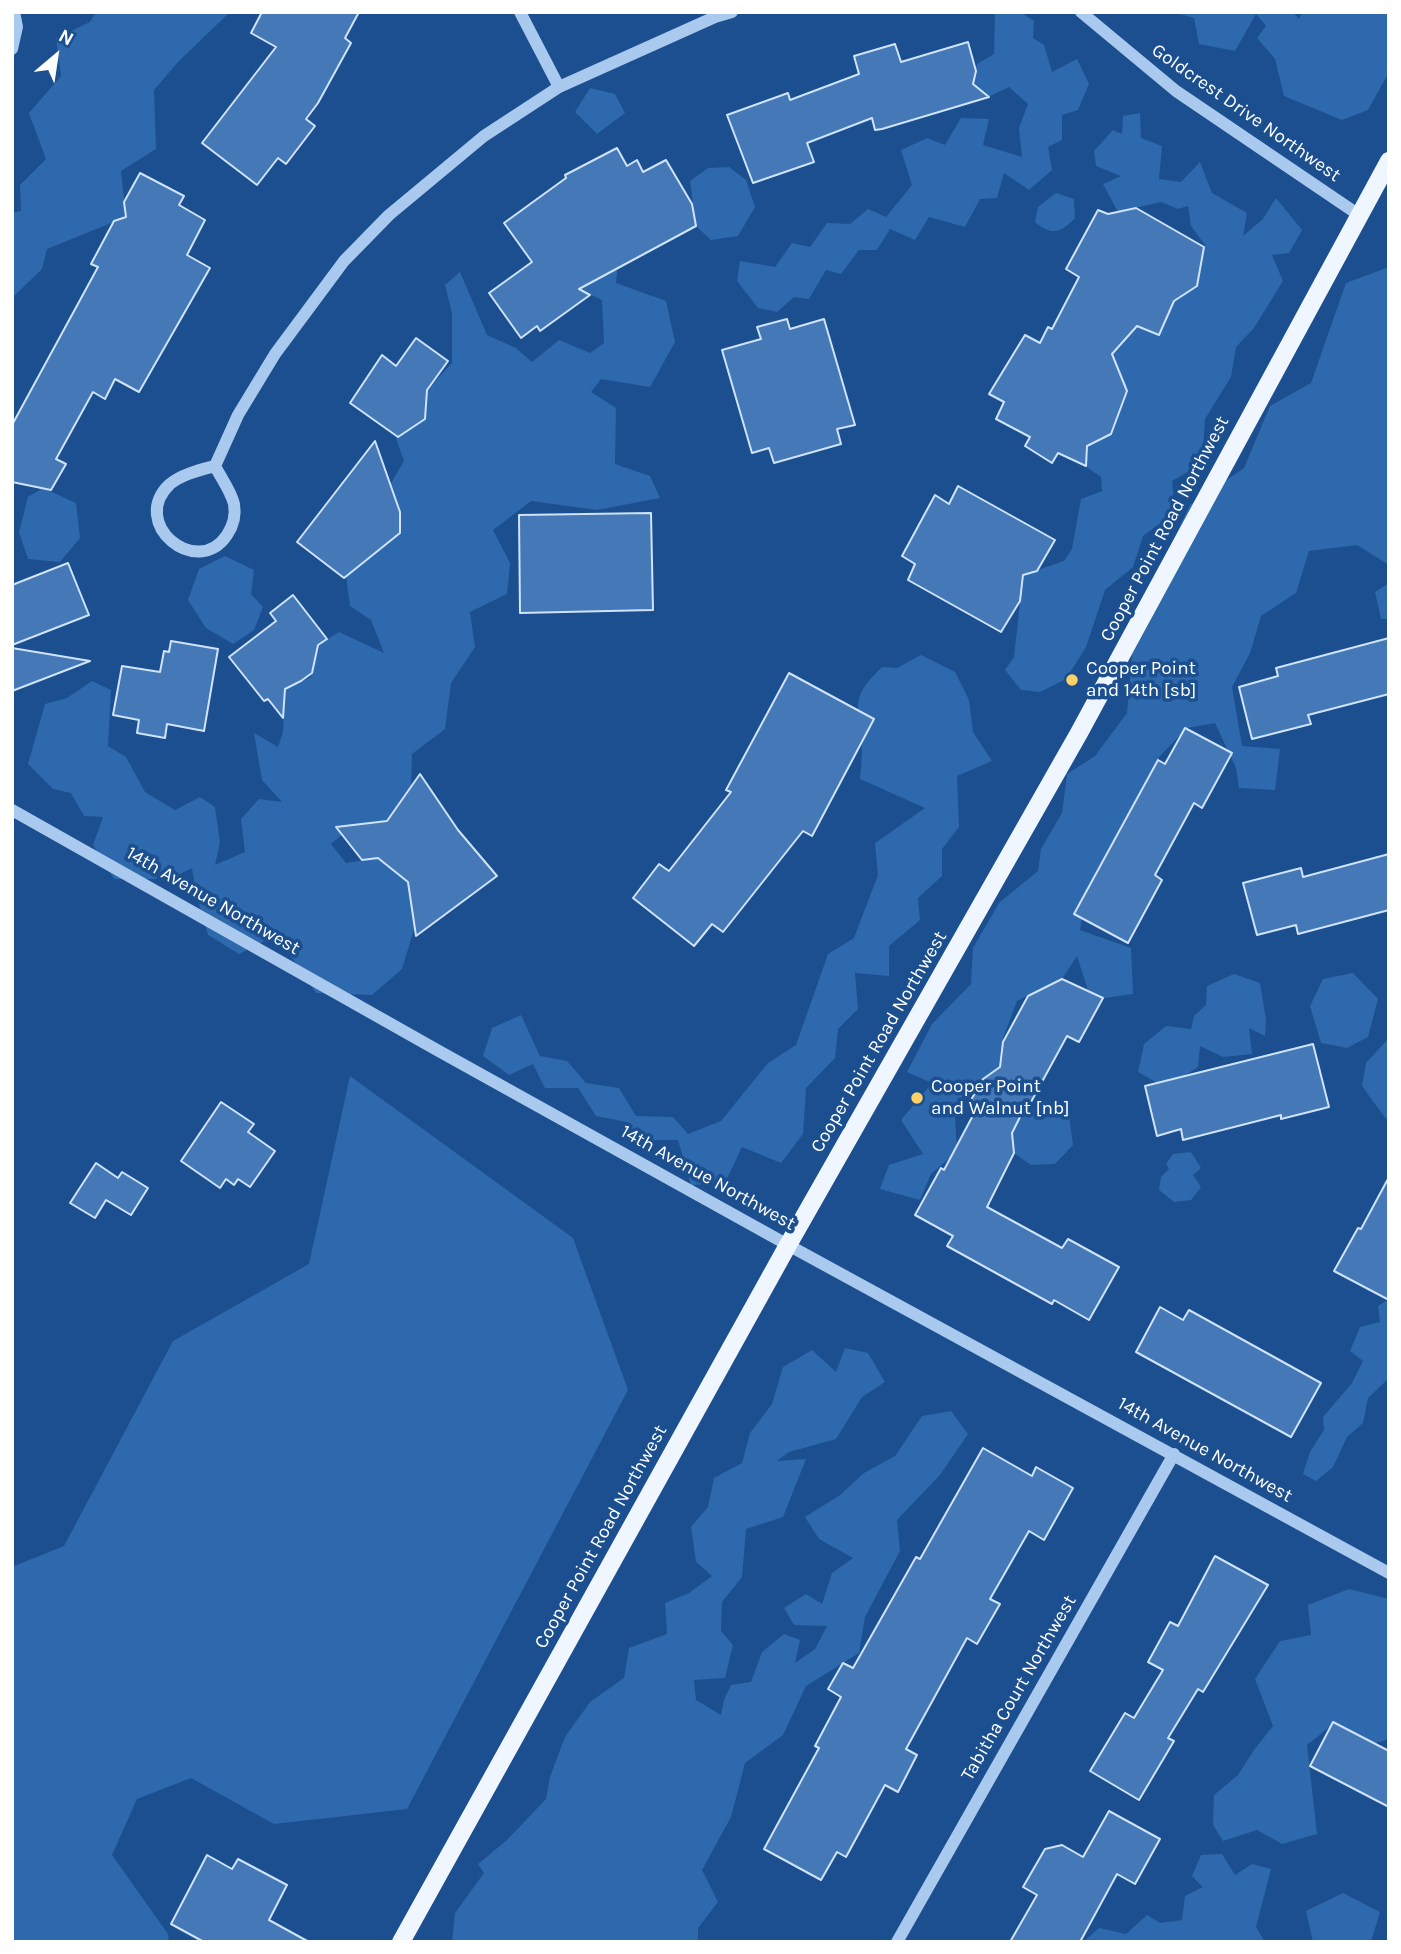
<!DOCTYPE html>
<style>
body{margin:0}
#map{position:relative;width:1401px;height:1954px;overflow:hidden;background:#1b4f8f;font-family:Karla,sans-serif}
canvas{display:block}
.frame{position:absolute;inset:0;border:14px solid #fff;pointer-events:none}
.north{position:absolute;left:21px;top:21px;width:70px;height:70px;-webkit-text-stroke:5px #1b4f8f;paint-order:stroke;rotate:29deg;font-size:19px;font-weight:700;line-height:28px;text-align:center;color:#fff}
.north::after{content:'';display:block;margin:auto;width:24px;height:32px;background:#fff;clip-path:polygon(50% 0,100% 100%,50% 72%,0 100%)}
</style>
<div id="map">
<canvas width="1401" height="1954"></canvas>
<div class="frame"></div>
<div class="north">N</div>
</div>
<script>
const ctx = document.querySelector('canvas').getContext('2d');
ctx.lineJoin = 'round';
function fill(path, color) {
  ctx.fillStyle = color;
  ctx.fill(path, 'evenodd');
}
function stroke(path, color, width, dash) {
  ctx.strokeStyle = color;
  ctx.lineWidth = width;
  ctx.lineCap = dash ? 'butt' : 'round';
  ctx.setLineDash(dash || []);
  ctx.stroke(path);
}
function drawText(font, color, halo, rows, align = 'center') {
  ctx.font = font + ' Karla,sans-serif';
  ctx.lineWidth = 7;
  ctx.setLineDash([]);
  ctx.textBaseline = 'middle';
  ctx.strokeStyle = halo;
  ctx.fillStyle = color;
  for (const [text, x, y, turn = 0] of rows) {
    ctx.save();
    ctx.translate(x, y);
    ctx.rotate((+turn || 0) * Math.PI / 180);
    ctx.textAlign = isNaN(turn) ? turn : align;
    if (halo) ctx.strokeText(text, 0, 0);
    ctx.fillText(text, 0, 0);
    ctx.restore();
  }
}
const green = new Path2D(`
 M96,12H230L179,61L154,90L156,149L121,171L126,217L47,249L42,269L13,297L12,331V213L21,211L20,185L46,159L29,113L61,76L56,38L90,22Z
 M995,12H1020L1034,21L1033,38L1044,45L1052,72L1077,59L1089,84L1078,110L1062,115V140L1048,147L1052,170L1029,190L1004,173L997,198L980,199L965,227L929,217L915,240L890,229L877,250H859L841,274L826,270L809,299L794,297L777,312L758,308L737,281L740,261L775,267L792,243L810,247L827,223L850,224L868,209L886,217L912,185L901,150L927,138L945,145L961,118L989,119L983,145L1022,157L1019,128L1028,104L1009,87L988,97L973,84L977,64L994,54Z
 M1173,12H1293L1299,19L1302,12H1389V72L1368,110L1342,120L1284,96L1275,59L1257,38L1266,26L1256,14L1235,51L1199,44L1194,18Z
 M590,88L615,94L625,113L597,134L575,112Z
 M1140,113L1141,138L1162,146L1159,179L1181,182L1200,162L1212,193L1247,213L1243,236L1263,219L1276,198L1302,230L1289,253L1272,255L1283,281L1254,328L1236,347L1231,377L1205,419L1202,464L1172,481L1175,512L1143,536L1133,567L1105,590L1086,647L1066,679L1040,692L1021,690L1005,670L1014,657L1023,575L1064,561L1072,549L1081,499L1102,491L1101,477L1085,466L1087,446L1111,434L1127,391L1111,353L1137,326L1160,334L1174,301L1197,286L1205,245L1191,226L1188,206L1178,209L1161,202L1118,212L1103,184L1121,176L1096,166L1094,151L1113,130L1122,134L1123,116Z
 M729,167L746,180L755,207L738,236L711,240L696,226L690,181L708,168Z
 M1056,193L1074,199L1075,218C1061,233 1051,236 1035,222L1038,207Z
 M618,263L616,283L666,301L675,342L650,387L601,379L591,392L616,408L615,464L650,476L660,498L597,510L531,501L493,530L510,563L507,594L470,612L475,647L451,683L445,729L412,754L411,786L387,821L353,825L331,844L346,863L378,858L408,882L415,926L402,969L372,995L316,993L286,949L272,937L239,954L208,935L196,893L192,868L170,879H114L93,845L103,817L84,816L71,793L53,789L28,764L45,704L67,698L92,681L111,690L108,746L126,757L145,792L175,810L200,797L215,807L220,842L215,865L245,852L241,819L259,799L282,802L262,780L254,733L278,747L283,732L285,689L311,677L318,645L339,632L384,653L371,620L350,606L346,576L390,485L404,461L396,438L425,419L427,390L452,363V313L445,285L460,272L487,335L516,348L532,362L559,340L590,353L604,343L602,300L577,288Z
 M1389,267V565L1357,545L1309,551L1296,593L1261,616L1250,653L1232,687L1242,746L1280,749L1275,790L1239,788L1236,768L1215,723L1187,728L1159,757L1160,800L1086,895L1080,930L1131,948L1133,994L1091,1000L1077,956L1062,979L1017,1001L1003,1038L1000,1067L972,1086L955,1117L957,1152L931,1174L920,1200L880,1189L889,1165L923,1154L901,1120L932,1083L907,1072L932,1024L971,984L973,948L999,903L1038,871L1041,849L1062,813L1067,774L1095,756L1127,713L1132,655L1153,616L1161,566L1190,505L1244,468L1270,406L1311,383L1346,283Z
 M43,488L76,503L80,538L60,562L28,559L19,532L28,497Z
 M225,556L254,570L251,594L263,607L254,630L233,644L206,628L188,600L199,569Z
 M1389,583V619H1381L1375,592Z
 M921,655L955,672L969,700L973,732L992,761L957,776L959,827L942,849V876L918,898L920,920L889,946V976L855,973L858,1009L838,1029L835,1058L806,1088L803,1134L781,1163L742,1147L725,1183L691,1185L678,1140H634L627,1122L596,1116L578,1088H545L533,1064L509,1075L483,1056L492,1028L521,1015L540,1056L567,1061L586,1083L619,1088L636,1116L673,1117L688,1134L721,1121L768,1063L796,1045L828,954L854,938L878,875L875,843L925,808L860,779C861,766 863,753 861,740C857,702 852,696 882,667L897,668Z
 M1353,973L1378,999L1368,1037L1347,1048L1321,1043L1310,1006L1323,979Z
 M1234,974L1260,983L1266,1020L1265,1036L1249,1028L1252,1054L1223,1057L1200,1046L1198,1067L1166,1088L1138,1072L1144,1044L1166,1026L1191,1029L1194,1016L1206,1005L1207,986Z
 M1389,1038V1118L1386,1119L1362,1086L1366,1063Z
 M350,1076L573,1238L628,1390L407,1809L274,1824L191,1778L137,1799L112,1855L168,1934L169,1942H12V1567L64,1546L173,1341L309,1264Z
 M1040,1108L1069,1116L1073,1145L1055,1164L1031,1165L1014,1153L1012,1133L1022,1113Z
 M1191,1152L1201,1168L1193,1175L1201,1187L1191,1200L1174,1202L1159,1190L1161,1177L1169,1169L1166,1164L1173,1154Z
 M1389,1299L1388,1379L1368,1398L1363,1423L1347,1437L1333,1467L1316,1481L1303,1474L1310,1452L1324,1430L1323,1417L1352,1383L1363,1361L1350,1351L1360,1327L1380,1322L1378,1306Z
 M845,1348L868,1353L885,1382L862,1397L836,1439L789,1452L777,1461L806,1459L783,1517L746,1529L742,1577L722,1602L721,1631L733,1645L725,1678L694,1680L696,1700L721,1715L724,1700L731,1685L751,1682L762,1652L784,1634L800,1640L795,1663L815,1649L827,1626L794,1625L784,1608L806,1594L822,1604L832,1573L853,1558L819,1539L805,1517L840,1495L864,1473L895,1456L922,1416L951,1411L968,1434L940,1475L897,1520L900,1551L865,1617L859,1653L806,1686L783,1735L745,1763L731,1817L702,1870L718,1902L698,1928V1942H452L455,1913L484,1873L478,1864L507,1840L546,1799L550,1777L565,1737L590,1702L624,1678L629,1648L667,1634L665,1603L689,1593L712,1576L696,1562L691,1527L708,1507L714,1478L742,1463L750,1433L772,1404L783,1367L812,1350L836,1372Z
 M1349,1589L1389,1599V1736L1384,1741L1361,1746L1332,1725L1307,1745L1317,1834L1282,1844L1257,1830L1223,1841L1213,1825L1214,1795L1238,1775L1254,1750L1273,1726L1255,1679L1280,1641L1311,1635L1308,1605Z
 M1222,1854L1235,1875L1252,1864L1271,1869L1256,1927L1265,1942H1083L1099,1928L1126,1934L1147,1915L1160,1923L1182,1920L1185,1896L1203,1887L1192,1876L1201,1855Z
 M1343,1893L1380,1912L1371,1942H1313L1306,1911Z`);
const building = new Path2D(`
 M262,12H359L345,38L351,43L318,103L306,119L315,126L286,164L278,158L257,185L202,143L276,47L251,33Z
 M968,42L976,71L973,84L989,97L882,129L875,130L872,118L807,143L814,162L753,183L727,115L788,93L790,100L859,74L854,56L895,44L901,62Z
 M617,148L627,166L637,160L643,172L666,160L692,204L696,226L579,289L590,295L540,331L537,326L521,338L489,293L532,262L504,223L566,178L565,175Z
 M140,173L184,196L179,205L205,220L187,255L210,268L139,392L115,379L105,399L93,392L56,459L66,464L51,490L12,482V425L98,267L91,264L114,221L126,217L124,202Z
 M1136,208L1204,247L1197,286L1174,301L1159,335L1137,326L1112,354L1127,391L1111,434L1087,446L1086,466L1058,453L1052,463L1025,446L1030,437L996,419L1004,402L989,394L1025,335L1040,343L1048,327L1052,329L1079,277L1066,269L1098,210L1108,214Z
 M787,319L790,329L824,319L855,425L837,429L841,444L774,463L769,448L752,453L722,350L761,339L757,327Z
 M416,338L448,361L427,390L425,419L398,437L350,403L382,355L396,366Z
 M375,441L400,512V533L344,578L297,542Z
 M958,486L1055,540L1037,571L1023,575L1020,601L1001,632L908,580L915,564L902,556L935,495L949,504Z
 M651,513L653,610L520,613L519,515Z
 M68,563L89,615L12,645V585Z
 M293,595L327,639L318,645L312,673L301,681L285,689L283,718L268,699L264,701L229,657L276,621L270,613Z
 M1389,638V694L1308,715L1311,724L1252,739L1239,687L1278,676L1276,668Z
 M171,641L218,649L204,731L167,724L165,738L137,733L139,720L113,715L122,666L160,672L164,651L169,652Z
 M12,648L90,661L12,691Z
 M789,673L874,719L812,836L803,831L723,932L712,924L694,946L633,898L659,864L669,871L731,792L726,790Z
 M1185,728L1232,753L1202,808L1194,803L1155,875L1162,880L1128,943L1074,914L1158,760L1165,764Z
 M420,774L458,830L497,876L416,936L408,882L378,858L362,860L336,827L387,821Z
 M1389,854V910L1298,934L1296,925L1257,935L1243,883L1301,868L1303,877Z
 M1062,979L1103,998L1079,1042L1067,1036L1025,1113H1022L1012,1133L1014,1153L987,1207L1062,1248L1068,1239L1119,1267L1089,1320L1054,1300L1052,1304L947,1246L953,1236L915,1215L941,1168L944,1170L979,1104L971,1100L983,1079L1000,1067L1003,1042L1028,996Z
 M1313,1044L1329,1107L1281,1119V1115L1183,1140L1181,1129L1157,1136L1145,1086Z
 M221,1102L254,1124L248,1132L275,1151L250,1187L238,1179L234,1185L226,1179L220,1188L181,1161Z
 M96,1163L118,1178L122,1172L148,1188L131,1215L106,1200L95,1218L70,1203Z
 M1389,1177V1300L1334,1271L1358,1228L1361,1229Z
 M1160,1307L1183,1320L1189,1310L1321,1383L1291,1437L1136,1352Z
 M983,1448L1032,1476L1036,1467L1073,1488L1044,1540L1029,1531L990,1599L1000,1604L977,1644L967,1638L906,1749L917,1755L898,1792L885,1785L846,1857L837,1852L821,1880L764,1849L819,1748L815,1746L841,1697L828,1689L843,1663L853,1668L916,1557L920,1559Z
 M1215,1556L1268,1585L1203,1692L1198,1689L1168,1738L1174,1741L1139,1800L1090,1771L1125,1713L1134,1718L1163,1670L1148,1662L1170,1622L1178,1626Z
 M1333,1722L1389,1751V1807L1310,1766Z
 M1109,1811L1160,1839L1135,1884L1117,1874L1080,1942H1010L1037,1895L1023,1887L1045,1849L1062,1845L1083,1857Z
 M207,1855L232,1869L238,1859L287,1885L269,1920L309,1942H204L171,1924Z`);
const minor = new Path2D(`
 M520,12L559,87
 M1081,12L1176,91L1359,215
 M12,49L17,27L14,12
 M215,466L238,415L275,354L344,261L389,215L484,136L559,87L715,17L732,12
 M215,466C221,478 231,491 234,504C236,515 233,526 227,535C197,580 128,523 170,484C182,474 200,470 215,466Z
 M12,810L437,1050L788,1245L1389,1573
 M897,1942L1174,1454`);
const major = new Path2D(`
 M401,1942L788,1245L1079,733L1389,161`);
const markers = [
 [1072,680,7,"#ffd166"],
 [917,1098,7,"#ffd166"]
];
const streetNames = [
 ["Goldcrest Drive Northwest",1246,113,35],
 ["Cooper Point Road Northwest",1165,529,-62],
 ["14th Avenue Northwest",213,901,30],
 ["Cooper Point Road Northwest",879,1042,-60],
 ["14th Avenue Northwest",708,1178,29],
 ["14th Avenue Northwest",1205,1450,29],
 ["Cooper Point Road Northwest",601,1537,-61],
 ["Tabitha Court Northwest",1019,1688,-60]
];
const poiNames = [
 ["Cooper Point",1086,669],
 ["and 14th [sb]",1086,691],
 ["Cooper Point",931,1087],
 ["and Walnut [nb]",931,1109]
];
fill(green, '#2e69ad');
fill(building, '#4478b7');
stroke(building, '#cfe3fa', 2);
stroke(minor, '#a9c9ee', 12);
stroke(major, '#f0f6ff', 18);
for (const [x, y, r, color] of markers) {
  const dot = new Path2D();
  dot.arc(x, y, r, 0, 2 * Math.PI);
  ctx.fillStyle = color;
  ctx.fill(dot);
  stroke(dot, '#1b4f8f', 2.5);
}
drawText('19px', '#fff', '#1b4f8f', streetNames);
drawText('19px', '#fff', '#1b4f8f', poiNames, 'left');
</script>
